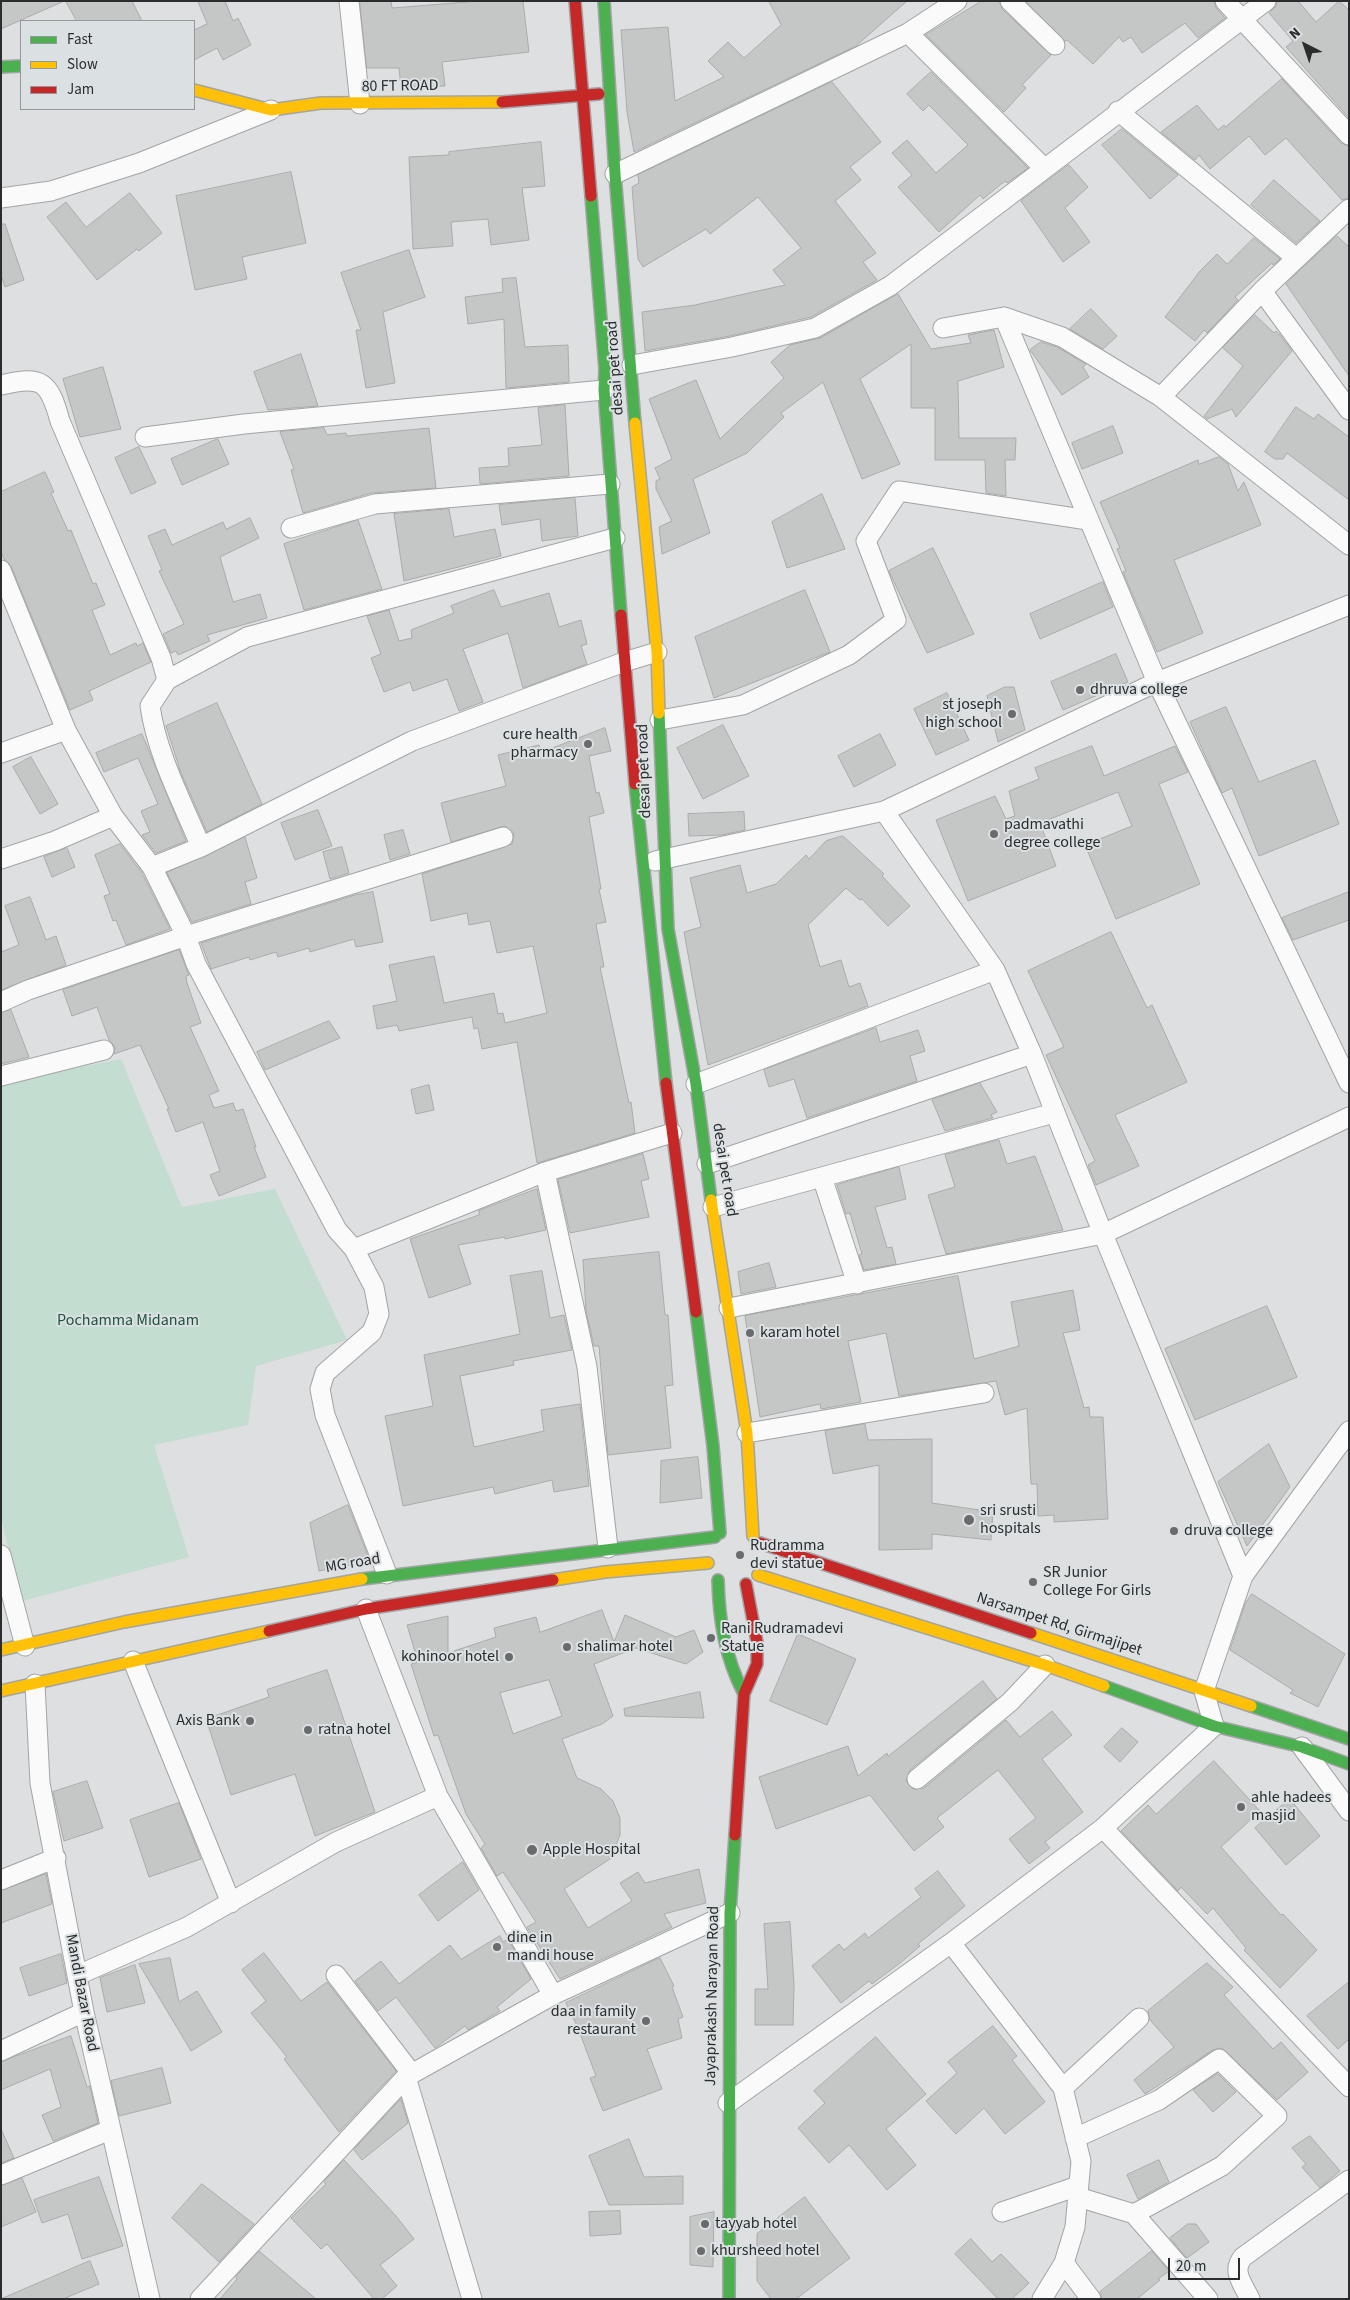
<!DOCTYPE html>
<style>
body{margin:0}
#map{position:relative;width:1350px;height:2300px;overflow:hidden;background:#dddfe1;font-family:"Source Sans 3",sans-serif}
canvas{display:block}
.frame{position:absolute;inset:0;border:2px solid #2a2c2d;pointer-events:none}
.legend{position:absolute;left:20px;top:20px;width:175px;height:90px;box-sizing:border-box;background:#dbe0e3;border:1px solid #94989a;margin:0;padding:6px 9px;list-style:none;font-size:15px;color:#2a2c2d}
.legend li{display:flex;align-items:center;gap:10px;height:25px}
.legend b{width:25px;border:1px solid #94989a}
.north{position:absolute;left:1280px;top:20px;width:50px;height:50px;-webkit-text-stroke:4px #dbe0e3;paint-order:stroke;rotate:319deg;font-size:14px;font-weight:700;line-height:20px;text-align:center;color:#2a2c2d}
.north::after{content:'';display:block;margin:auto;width:18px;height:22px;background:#2a2c2d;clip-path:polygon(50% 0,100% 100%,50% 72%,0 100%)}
.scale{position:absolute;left:1168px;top:2258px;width:72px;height:22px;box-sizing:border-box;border:2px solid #2a2c2d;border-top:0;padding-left:6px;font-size:15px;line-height:18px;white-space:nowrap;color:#2a2c2d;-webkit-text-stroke:4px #dbe0e3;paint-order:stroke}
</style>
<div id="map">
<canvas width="1350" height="2300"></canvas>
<div class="frame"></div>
<ul class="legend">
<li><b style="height:6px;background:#4caf50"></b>Fast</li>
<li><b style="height:6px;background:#ffc107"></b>Slow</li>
<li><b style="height:6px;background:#c62828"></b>Jam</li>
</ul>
<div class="north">N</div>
<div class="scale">20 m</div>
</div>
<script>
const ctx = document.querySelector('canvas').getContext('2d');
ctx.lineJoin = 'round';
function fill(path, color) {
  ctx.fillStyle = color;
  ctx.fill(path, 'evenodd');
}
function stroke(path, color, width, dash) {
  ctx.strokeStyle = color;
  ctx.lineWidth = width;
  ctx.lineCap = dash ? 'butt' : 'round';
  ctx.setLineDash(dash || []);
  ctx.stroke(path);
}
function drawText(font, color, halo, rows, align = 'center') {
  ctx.font = font + ' "Source Sans 3",sans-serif';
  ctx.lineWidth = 4;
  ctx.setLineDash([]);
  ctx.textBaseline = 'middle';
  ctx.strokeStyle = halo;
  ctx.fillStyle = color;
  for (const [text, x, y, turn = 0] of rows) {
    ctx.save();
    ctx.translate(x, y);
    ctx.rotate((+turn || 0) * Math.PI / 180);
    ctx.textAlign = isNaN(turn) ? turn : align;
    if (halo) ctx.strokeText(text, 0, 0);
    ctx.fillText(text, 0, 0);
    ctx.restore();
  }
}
const green = new Path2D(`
 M121,1059L182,1207L275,1189L347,1340L256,1366L248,1425L154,1445L189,1557L22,1601L1,1519V1083Z`);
const building = new Path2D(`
 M1,1H64L1,29Z
 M66,1H132L142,21H77Z
 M198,1H225L233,21L238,18L251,45L223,60L217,48L194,60V30L207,24Z
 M360,1H391L392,8L479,1H523L529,52L442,62L445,86L401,87L399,68H367Z
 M769,1H907L856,46L634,152L627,112L621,30L668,27L675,101L724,77L708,61L728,42L744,58L781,25Z
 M982,1H999L1002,9L1051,55L1022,85L1026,88L1004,112L926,35Z
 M1026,1H1214L1216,8L1225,18L1198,38L1185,23L1142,53L1131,37L1123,42L1119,37L1093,64L1067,40L1065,41Z
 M1277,1H1298L1316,22L1339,1L1349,10V118L1286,47L1293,41L1269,13L1276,6Z
 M931,72L1028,168L1007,183L1006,181L1001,184L983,199L980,195L939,232L898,187L912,175L892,153L907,140L936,173L968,145L929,105L923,111L907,94Z
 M1282,79L1341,143L1349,146V198L1342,200L1286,138L1265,155L1249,136L1210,169L1199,155L1195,160L1161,132L1197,105L1218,130L1224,125L1225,127Z
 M832,82L881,142L850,167L861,180L835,201L876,253L863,262L877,280L811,317L730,336L645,351L642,312L695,305L785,285L773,270L801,248L758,197L710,234L706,229L643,267L638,259L632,187L639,183L638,175Z
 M1122,129L1178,175L1150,199L1102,145Z
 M541,142L545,186L522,188L529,240L491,245L488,219L451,222L453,246L413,249L409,157L449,155V152Z
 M1069,165L1088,187L1065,208L1090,242L1063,262L1021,201Z
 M291,172L306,243L242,257L247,279L195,290L176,196Z
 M1274,180L1320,221L1296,243L1251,205Z
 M130,193L162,233L139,251L137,249L97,280L47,217L66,202L86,227Z
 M1,224H5L24,280L5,287L1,275Z
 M1337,236L1349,247V376L1286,284Z
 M1254,238L1280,259L1273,265L1272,263L1235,297L1238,300L1207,333L1204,330L1195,341L1165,317L1200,271L1217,254L1227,264Z
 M409,250L425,297L383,312L395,383L366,388L356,330H361L341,273Z
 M516,278L525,347L568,345L569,382L506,388L504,319L468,324L465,297L503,292L502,279Z
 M898,294L931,349L971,343L968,335L994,330L1004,367L958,381L959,438H1016L1015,460H1005L1006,496L986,493L985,460H935V408H911V344L860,379L900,464L862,479L823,382L781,413L784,417L747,453L693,479L710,533L662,554L659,527L672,521L656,489V481L660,479L655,468L672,459L649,399L696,380L720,439L784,378L771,362L790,345L820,338Z
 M1091,309L1117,336L1103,349L1070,329Z
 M1255,315L1274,333L1276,331L1280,335L1292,351L1236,417L1232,409L1207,419L1204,416L1243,366L1223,348Z
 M1041,342L1057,347L1086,364L1083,367L1089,377L1062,395L1030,350Z
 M301,354L318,406L268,410L254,372Z
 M103,367L121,429L80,437L63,379Z
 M565,405L569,476L480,484L479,468L509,466L508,448L542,445L538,408Z
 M1296,407L1314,419L1318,414L1349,437V500L1287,453L1283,459H1275L1265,452Z
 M1113,426L1123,453L1082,469L1072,443Z
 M324,428L327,435L346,433L347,436L429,428L436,488L372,493L303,513L291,470L294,469L280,432Z
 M218,439L229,464L182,485L171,459Z
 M139,447L156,483L131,494L115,458Z
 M1219,457L1228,464L1238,491L1244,482L1261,525L1174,560L1203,633L1157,652L1123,572L1126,571L1117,549L1120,548L1100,502L1198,460L1199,464Z
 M45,472L54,492L51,493L68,531L71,530L93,584L96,583L105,605L92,610L110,655L136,643L137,646L143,643L151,662L89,691L93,700L70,710L11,566L4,559L1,552V492Z
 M822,494L845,549L787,568L772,522Z
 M575,498L578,536L542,541L540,519L502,525L499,505Z
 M449,509L454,537L495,529L501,556L404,581L394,514Z
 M250,518L259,538L220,557L233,602L260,594L267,618L207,635L210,641L178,655L176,651L171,653L163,634L184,624L159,571L162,570L148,536L165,529L172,545L223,522L226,529Z
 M358,520L382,589L304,610L284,544Z
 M933,548L974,634L927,653L889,571Z
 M1103,582L1113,607L1040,639L1030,614Z
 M494,590L501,607L549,593L559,627L581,620L587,644L581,646L587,664L523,688L508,633L463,649L483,702L459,711L447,679L413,691L410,682L384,692L371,658L381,654L367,616L389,610L399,641L412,638L411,630L454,613L451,606Z
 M805,590L830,652L714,698L695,637Z
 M1116,654L1128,682L1063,710L1051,682Z
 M1005,687H1014L1025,730L998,742L987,696Z
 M947,693L969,740L936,755L914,709Z
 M217,703L262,804L207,832L181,773L166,726Z
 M1226,707L1259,782L1315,760L1339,824L1259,856L1232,788L1222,793L1190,722Z
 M723,725L749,776L703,799L677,748Z
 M605,728L611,751L589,756L596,793L599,792L604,813L589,817L601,889H599L606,922L596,924L604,967H600L629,1103L631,1102L635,1133L537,1163L517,1042L482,1049L478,1028L474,1029L472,1017L399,1031L397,1025L377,1029L373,1006L397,1001L389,965L434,956L444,1003L494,993L498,1014L503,1013L505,1023L547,1013L533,946L497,953L490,921L469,925L467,913L431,921L422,874L512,844L514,833L505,826L451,842L441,803L506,786L498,755L539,745L541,752Z
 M142,734L186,841L156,853L142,835L150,832L141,811L158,804L138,758L104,772L96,753Z
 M880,734L896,765L854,787L838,756Z
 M1092,746L1104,776L1175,746L1188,772L1159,784L1200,884L1116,919L1085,845L1132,826L1118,792L1040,823L1056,866L968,901L936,820L995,796L1006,819L1015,816L1009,791L1039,779L1035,768Z
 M31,757L58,804L40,814L13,767Z
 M318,810L332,846L295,860L281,823Z
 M744,812L745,830L722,835L689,836L688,814Z
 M403,830L410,854L390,860L384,835Z
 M843,836L884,874L882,876L910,906L888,926L862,899L860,900L846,888L808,925L820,967L841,960L849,987L860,983L868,1006L708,1065L684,932L701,927L690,878L740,865L747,893L776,884L806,855L809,859L826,841Z
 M245,837L257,878L245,882L251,904L192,922L167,873Z
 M120,844L142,873L170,929L126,945L116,920L113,921L104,896L110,894L95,855Z
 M342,847L349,873L330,879L323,852Z
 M67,848L75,867L52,877L44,857Z
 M373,892L383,942L356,947L354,939L310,952L309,948L278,957L276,952L250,960L249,957L211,969L201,943L355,895Z
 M1349,892V920L1293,940L1282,918Z
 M30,897L46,940L56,936L66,965L1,990V952L19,945L5,906Z
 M1111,932L1147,1008L1152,1005L1187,1082L1115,1115L1139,1166L1096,1185L1088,1165L1095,1161L1046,1055L1064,1047L1028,971Z
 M179,950L189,975L186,976L187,983L201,1023L190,1027L219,1091L209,1095L214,1108L233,1103L236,1111L243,1109L256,1147H254L266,1177L219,1196L210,1175L220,1171L203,1122L176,1132L167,1109H169L140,1045L114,1054L115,1047L109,1040L97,1007L72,1016L63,990Z
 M11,1010L29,1057L1,1064V1013Z
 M329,1021L340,1038L265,1070L257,1052Z
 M876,1028L880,1042L918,1030L925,1051L910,1056L917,1081L807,1118L794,1079L769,1087L764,1070Z
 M980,1083L997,1112L991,1115L993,1118L945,1131L932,1100Z
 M429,1085L434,1110L416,1114L411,1090Z
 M999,1140L1007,1164L1035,1156L1063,1230L946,1254L928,1195L955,1187L945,1155Z
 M643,1154L649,1179L641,1181L649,1217L570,1233L558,1180Z
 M899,1167L906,1199L875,1207L887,1248L892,1247L896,1264L864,1270L859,1255L862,1254L850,1213L846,1214L837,1185Z
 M537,1189L546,1230L505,1239V1237L458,1245L471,1284L429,1298L410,1239L479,1215V1211Z
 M659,1252L665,1315H668L673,1385L665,1386L671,1448L608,1455L599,1346H594L586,1311L583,1260Z
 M769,1263L776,1287L741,1294L738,1272Z
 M542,1271L550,1318L564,1315L572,1350L513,1361L514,1365L460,1376L474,1447L544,1431L541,1410L580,1404L589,1486L554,1492L552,1480L495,1494L493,1487L403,1506L385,1416L433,1406L424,1355L520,1334L510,1276Z
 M958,1276L974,1359L1019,1346L1011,1302L1073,1290L1080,1330L1063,1333L1084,1408L1089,1407L1090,1417H1103L1108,1519L1054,1522V1515L1038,1516L1037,1484H1031L1027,1408L1005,1415L996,1381L899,1396L886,1333L848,1341L861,1402L821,1409L820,1404L760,1417L745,1316Z
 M1267,1306L1297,1377L1195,1420L1165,1349Z
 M865,1424L868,1440L932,1439V1503L993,1512L991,1540L932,1534V1549L879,1550V1465L833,1474L825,1431Z
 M1269,1444L1290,1487L1247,1546L1218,1482Z
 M698,1457L702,1498L660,1503L661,1461Z
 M348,1505L370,1561L319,1571L310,1523Z
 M1252,1594L1345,1654L1318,1707L1290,1693L1293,1690L1230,1650L1245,1604Z
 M602,1610L614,1642L625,1615L676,1637L694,1630L703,1652L686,1664L636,1648L594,1664L613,1716L602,1724L562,1739L577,1778L601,1789L613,1801L620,1818V1835L614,1850L616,1855L564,1889L588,1928L632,1901L620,1883L638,1872L645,1883L699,1869L706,1903L664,1914L672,1927L560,1979L527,1927L536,1922L503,1872L497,1876L481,1848L485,1844L466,1814L438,1735L434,1736L411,1664L418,1662L407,1625L448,1616V1653L496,1637L494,1628L536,1617L540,1632ZM549,1680L562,1716L513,1734L500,1693Z
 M798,1634L856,1659L827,1725L770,1701Z
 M327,1670L375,1812L315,1836L295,1774L231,1795L206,1719L269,1697L267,1690Z
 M983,1681L997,1699L910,1770L906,1781L913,1789L924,1788L1006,1720L1020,1737L1052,1711L1072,1735L1042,1759L1083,1812L1045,1842L1050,1848L1029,1864L1009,1839L1036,1818L998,1770L937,1818L944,1827L914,1851L870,1795L776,1829L759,1777L848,1746L858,1776L887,1753L888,1756Z
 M700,1692L704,1718L625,1716L624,1709Z
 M1122,1728L1138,1742L1120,1762L1104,1747Z
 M1214,1761L1260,1811L1221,1847L1281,1915L1283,1914L1317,1950L1280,1988L1244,1950L1246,1948L1213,1908L1207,1914L1181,1887L1178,1891L1121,1831L1148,1805L1156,1814Z
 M87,1781L103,1828L64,1841L53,1792Z
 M1290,1799L1320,1836L1286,1865L1255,1828Z
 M179,1803L201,1859L149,1877L130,1820Z
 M463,1862L479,1890L438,1921L419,1895Z
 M938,1871L965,1906L918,1944L920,1946L900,1963L872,1984L869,1981L841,2003L812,1966L839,1944L844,1950L865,1933L868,1938L921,1897L915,1889Z
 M46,1874L52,1904L1,1923V1891Z
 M790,1922L794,1985L793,2025H755V1989H768L764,1924Z
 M500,1936L503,1942L508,1939L531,1979L497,2007L500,2011L468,2030L465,2026L435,2048L396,1997L378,2011L355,1981L381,1961L399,1984L450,1945L461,1959Z
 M264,1953L301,2001L327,1982L396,2071L339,2132L284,2059L287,2057L251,2013L266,2001L242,1970Z
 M61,1954L67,1983L29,1996L20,1968Z
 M170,1958L179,2002L197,1991L222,2032L191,2051L139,1964Z
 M660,1958L674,1986L672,1987L683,2017L678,2019L682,2038L647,2049L662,2089L603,2111L590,2078L596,2076L578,2028L566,2003Z
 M1207,1963L1233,1987L1224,1995L1273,2049L1281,2042L1308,2072L1277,2100L1222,2048L1213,2050L1145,2094L1134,2080L1174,2047L1150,2020L1148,2011Z
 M135,1965L145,2003L107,2012L100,1978Z
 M1349,1982V2039L1338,2049L1307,2016Z
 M993,2026L1017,2056L1012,2060L1045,2102L1005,2134L984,2108L956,2134L926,2101L957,2073L948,2062Z
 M71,2036L87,2087L90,2086L98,2123L53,2141L42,2115L61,2107L50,2069L1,2090V2062Z
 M876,2037L926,2094L886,2129L916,2165L887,2190L849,2145L829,2163L798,2128L825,2103L814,2091Z
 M162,2068L171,2103L119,2116L111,2081Z
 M1218,2074L1236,2092L1213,2112L1193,2090Z
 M401,2099L408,2123L362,2160L354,2150Z
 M1,2129L14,2158L1,2163Z
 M1310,2136L1340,2171L1320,2188L1302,2167L1306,2164L1292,2148Z
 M629,2139L644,2177L683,2176V2204L609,2205L589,2156Z
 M344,2160L396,2216L414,2239L380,2265L397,2286L382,2299H374L327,2244L321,2249L291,2218L326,2184L324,2182Z
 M1159,2160L1169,2182L1138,2199L1127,2175Z
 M99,2177L123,2246L82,2259L68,2214L42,2223L34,2200Z
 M22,2178L36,2212L1,2227V2186Z
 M202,2184L254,2224L219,2262L172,2218Z
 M805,2197L850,2258L796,2299H771L757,2281V2234Z
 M620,2211L621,2234L590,2236L589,2212Z
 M714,2212L713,2267L690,2265V2217Z
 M1188,2224H1196L1209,2242L1187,2258L1170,2238Z
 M971,2239L992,2262L1001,2254L1029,2283L1012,2299H998L955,2254Z
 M259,2251L316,2299H220L237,2279L236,2277Z
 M1152,2251L1169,2271L1158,2279L1160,2280L1137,2299H1102L1100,2292Z
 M90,2261L99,2284L63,2299H1Z`);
const street = new Path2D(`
 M349,1L360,104
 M1010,1L1055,45
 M1225,1L1349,135
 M908,33L1044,168
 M1118,111L1295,257
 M615,174L908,33L957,1
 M1,198L51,191L139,163L271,110
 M1262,291L1349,410
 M1004,317L1157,682L1349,1083
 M943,328L1004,317L1062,337L1161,397L1349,545
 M632,365L732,347L815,328L890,286L1266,1
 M1,385C42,375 49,381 60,421L161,658L167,680L150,706C157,755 182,801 201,847
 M1161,397L1262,291L1349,209
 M145,437L244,424L604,390
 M291,528L375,504L610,484
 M1,570L66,730L113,816L152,867L186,936L196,964L337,1230L354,1249L545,1172L672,1133
 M167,680L247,637L615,538
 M660,720L743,705L849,655L896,620L866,541L899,491L1088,520
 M1,753L66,730
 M884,811L995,970L1032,1054L1103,1234L1243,1576
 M1,859L55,841L113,816
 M655,861L884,811L1157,682L1349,605
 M152,867L201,847L412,741L624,662L657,652
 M1,1002L28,990L186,936L503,837
 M1,1076L104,1050
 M696,1084L995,970
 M707,1164L1032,1054
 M545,1172L587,1367L608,1548
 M354,1249L374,1287L379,1314L372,1332L325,1373L320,1389L325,1415L387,1574
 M857,1284L822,1177L713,1207L1054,1113
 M729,1308L1103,1234L1349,1117
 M747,1433L984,1393
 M1,1555L25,1646
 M133,1661L231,1903
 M35,1684L40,1783L84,2012L150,2299
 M1302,1747L1349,1811
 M917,1779L1010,1702L1045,1665
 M438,1796L553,1995
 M1103,1828L1349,2087
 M1,1880L56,1858
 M951,1943L1103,1828L1214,1726L1204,1691L1243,1576L1349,1431
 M78,1975L187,1927L336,1842L438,1796L366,1609
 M336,1975L412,2074
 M1,2051L84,2012
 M1063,2088L1139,2018
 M728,2103L951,1943L1063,2088L1081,2161L1075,2227L1064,2263L1042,2299
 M1075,2138L1159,2100L1219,2059L1277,2116L1222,2166L1134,2214L1078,2197
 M1,2175L110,2130
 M1002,2212L1078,2186
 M1134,2214L1208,2299
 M1064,2263L1091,2299
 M200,2299L406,2077
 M472,2299L406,2077L553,1995L730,1913
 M1250,2299C1243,2284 1231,2271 1243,2257L1349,2180`);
const fast = new Path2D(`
 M604,1L615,174L635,423
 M1,67L21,66
 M591,196L605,369L604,390L621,615
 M659,713L668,929L696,1084L711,1200
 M635,784L666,1083
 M696,1312L713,1446L720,1533
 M362,1579L715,1537
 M718,1580C719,1621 725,1657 744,1694
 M1104,1686L1214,1726L1302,1747L1349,1764
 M1251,1706L1349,1739
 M729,2299L730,1913L735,1835`);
const slow = new Path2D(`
 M194,90L271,110L321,103L502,102
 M635,423L657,652L659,713
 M711,1200L747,1433L753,1536
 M758,1575L1045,1665L1104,1686
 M553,1580L605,1572L708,1563
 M1031,1633L1251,1706
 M1,1650L124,1622L362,1579
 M1,1691L269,1631`);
const jam = new Path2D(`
 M575,1L591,196
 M502,102L599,94
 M621,615L635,784
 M666,1083L696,1312
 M760,1543L1031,1633
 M269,1631L366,1609L553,1580
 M735,1835L744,1694L757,1664V1642L746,1584`);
const markers = [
 [1080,690,5,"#696b6c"],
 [1012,714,5,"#696b6c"],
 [588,744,5,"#696b6c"],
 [994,834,5,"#696b6c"],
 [750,1333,5,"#696b6c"],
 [969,1520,6,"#696b6c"],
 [1174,1531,5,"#696b6c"],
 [740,1555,5,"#696b6c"],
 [1033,1582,5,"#696b6c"],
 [711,1638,5,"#696b6c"],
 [567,1647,5,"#696b6c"],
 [509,1657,5,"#696b6c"],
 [250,1721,5,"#696b6c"],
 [308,1730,5,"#696b6c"],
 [1241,1807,5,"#696b6c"],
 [532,1850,6,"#696b6c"],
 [497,1947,5,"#696b6c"],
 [646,2021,5,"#696b6c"],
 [705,2224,5,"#696b6c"],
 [701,2251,5,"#696b6c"]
];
const streetNames = [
 ["80 FT ROAD",400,87,-1],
 ["desai pet road",616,368,-94],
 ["desai pet road",645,771,-92],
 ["desai pet road",724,1170,81],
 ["MG road",353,1564,-10],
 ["Narsampet Rd, Girmajipet",1059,1625,18],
 ["Mandi Bazar Road",81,1993,79],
 ["Jayaprakash Narayan Road",713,1996,-89]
];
const poiNames = [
 ["dhruva college",1090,690],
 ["st joseph",1002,705,"right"],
 ["high school",1002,723,"right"],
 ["cure health",578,735,"right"],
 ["pharmacy",578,753,"right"],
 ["padmavathi",1004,825],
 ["degree college",1004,843],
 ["karam hotel",760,1333],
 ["sri srusti",980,1511],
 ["hospitals",980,1529],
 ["druva college",1184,1531],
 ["Rudramma",750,1546],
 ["devi statue",750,1564],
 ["SR Junior",1043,1573],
 ["College For Girls",1043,1591],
 ["Rani Rudramadevi",721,1629],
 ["Statue",721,1647],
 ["shalimar hotel",577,1647],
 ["kohinoor hotel",499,1657,"right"],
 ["Axis Bank",240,1721,"right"],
 ["ratna hotel",318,1730],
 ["ahle hadees",1251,1798],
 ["masjid",1251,1816],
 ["Apple Hospital",543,1850],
 ["dine in",507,1938],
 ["mandi house",507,1956],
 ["daa in family",636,2012,"right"],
 ["restaurant",636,2030,"right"],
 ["tayyab hotel",715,2224],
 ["khursheed hotel",711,2251]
];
const parkNames = [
 ["Pochamma Midanam",128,1321]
];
fill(green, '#c3ddd0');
fill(building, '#c5c6c6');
stroke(building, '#aaabab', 1);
stroke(street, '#a2a4a6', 21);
stroke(fast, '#a2a4a6', 14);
stroke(slow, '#a2a4a6', 14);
stroke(jam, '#a2a4a6', 14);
stroke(street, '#fafafa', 19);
stroke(fast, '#4caf50', 11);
stroke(slow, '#ffc107', 11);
stroke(jam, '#c62828', 11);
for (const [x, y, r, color] of markers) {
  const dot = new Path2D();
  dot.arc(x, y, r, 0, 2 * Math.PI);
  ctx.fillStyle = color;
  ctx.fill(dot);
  stroke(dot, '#dbe0e3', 2);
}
drawText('16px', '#2a2c2d', '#dbe0e3', streetNames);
drawText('16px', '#2a2c2d', '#dbe0e3', poiNames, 'left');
drawText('16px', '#1f533d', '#dbe0e3', parkNames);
</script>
